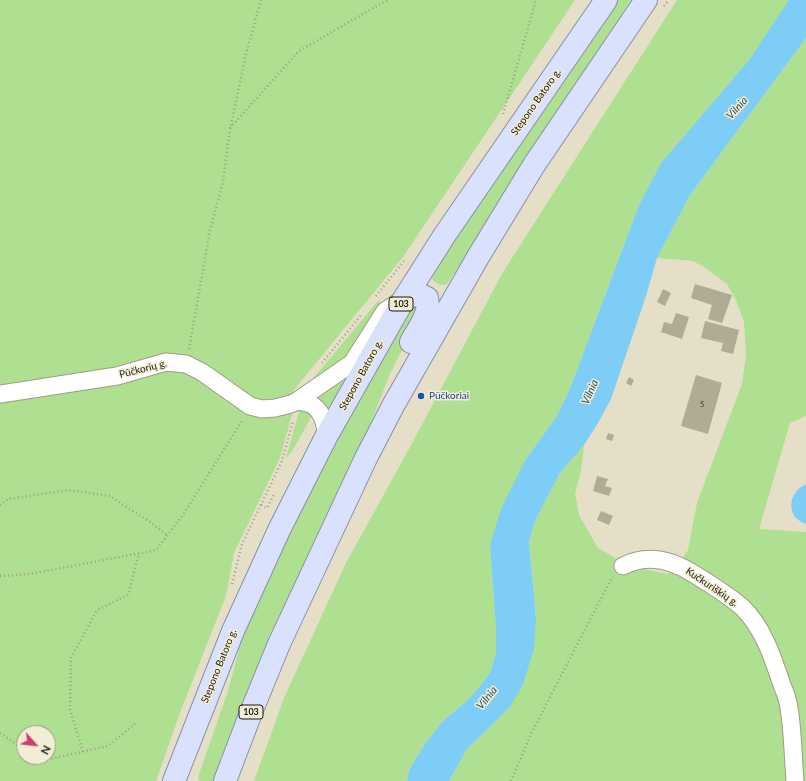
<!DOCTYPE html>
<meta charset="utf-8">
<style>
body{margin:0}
#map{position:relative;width:806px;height:781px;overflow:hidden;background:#e5dfc8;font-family:Lato,sans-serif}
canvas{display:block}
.north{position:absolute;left:16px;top:725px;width:40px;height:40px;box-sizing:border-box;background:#f2edd5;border:1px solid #9d9987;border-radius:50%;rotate:117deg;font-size:11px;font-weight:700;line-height:16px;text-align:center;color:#1e1b13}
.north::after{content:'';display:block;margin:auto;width:14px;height:18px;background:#cb3e6d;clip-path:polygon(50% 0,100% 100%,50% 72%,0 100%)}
</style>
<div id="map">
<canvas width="806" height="781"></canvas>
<div class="north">N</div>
</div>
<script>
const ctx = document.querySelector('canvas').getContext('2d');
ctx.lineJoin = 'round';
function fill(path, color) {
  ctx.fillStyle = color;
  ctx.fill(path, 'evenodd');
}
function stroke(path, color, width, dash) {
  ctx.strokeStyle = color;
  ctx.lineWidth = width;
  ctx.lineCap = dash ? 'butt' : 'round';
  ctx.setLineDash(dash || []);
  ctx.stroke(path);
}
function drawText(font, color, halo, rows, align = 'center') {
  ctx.font = font + ' Lato,sans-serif';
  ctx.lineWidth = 3;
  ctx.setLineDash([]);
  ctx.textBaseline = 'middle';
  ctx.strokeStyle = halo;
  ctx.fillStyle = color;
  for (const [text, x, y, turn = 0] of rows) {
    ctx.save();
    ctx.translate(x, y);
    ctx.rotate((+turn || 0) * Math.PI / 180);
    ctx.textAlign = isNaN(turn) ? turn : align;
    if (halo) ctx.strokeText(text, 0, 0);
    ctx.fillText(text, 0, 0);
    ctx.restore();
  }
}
const green = new Path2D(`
 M0,0H575L403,257L293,391V411L280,458L234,553L226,596L181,710L156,781H0ZM24,733H48V757H24Z
 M618,0H631L514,177L476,241L447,284C440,287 435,283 431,277L432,272Z
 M677,0H789L782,12L749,60L661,163L639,205L571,386L557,416L526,459L490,545L496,629V653L490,673L470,698L442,722L424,745L409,770L407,781H254L284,698L346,563L410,447L503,272Z
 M806,38V416L790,423L759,529L806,532V781H449L467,749L510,707L536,618L529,542L535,521L560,473L584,445L581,471L575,493L579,515L598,548L627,565L667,574L674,570L688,550L697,503L742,384L746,356L744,322L736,300L727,284L704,267L693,261L657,258L690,195Z
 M378,301H380L348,356L335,367L305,388Z
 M416,305L419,308L418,318L389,376L363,444L231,737L214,781H200L198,779L199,774L228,691L245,627L337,434L409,308Z
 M342,380L344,383L327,412L314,397Z
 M300,408L313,414L291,453L286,458Z`);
const water = new Path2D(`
 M789,0H806V38L690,195L657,258L646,296L611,399L598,423L584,445L560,473L535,521L529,542L536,618L534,649L523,684L510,707L467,749L449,781H407L409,770L424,745L442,722L470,698L490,673L496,653V629L490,545L501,509L526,459L557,416L571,386L639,205L661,163L749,60Z
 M806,484V524C785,517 788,492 806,484Z`);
const building = new Path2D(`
 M695,284L732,295L722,323L708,319L712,305L691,298Z
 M663,289L671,293L665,306L657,302Z
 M676,313L689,317L682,339L661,332L664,322L672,324Z
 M705,321L739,330L733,354L721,351L723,343L701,338Z
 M696,375L722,383L708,434L681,426Z
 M629,377L634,380L631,386L626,383Z
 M608,433L614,435L612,441L606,439Z
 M597,476L608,479L605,486L612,488L609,496L593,491Z
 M601,511L613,516L609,525L597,520Z`);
const path = new Path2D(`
 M664,6L669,0
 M503,114L536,0
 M230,128L299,51L387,0
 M376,296L404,261
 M189,349L210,230L223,182L230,129L246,54L261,0
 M322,363L362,314
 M0,505L8,499L69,490L110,496L150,522L167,535
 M261,505L267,508L274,494
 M0,576L30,574L156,550L183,515L243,419
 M232,584L242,544L282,461L293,421
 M0,733L16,744L24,748
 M83,752L70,710L71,658L97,610L128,595L139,553
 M44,757L49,759L108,746L136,723
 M511,781L531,734L610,581L613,577`);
const minor = new Path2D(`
 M0,394L117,376L166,362L186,364L202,372L250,406L262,409L275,408L291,404L297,401L352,363L385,311L400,301
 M297,401C301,402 306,402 310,404C322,409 325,424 327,435
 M623,566C648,553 672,560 694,574C710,584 728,595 742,607C763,627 773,658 782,685C785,692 788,700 789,708C793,732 793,757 795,781`);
const primary = new Path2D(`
 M404,299C413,295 418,293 427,298C431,313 418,329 411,342
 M174,781L233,631L279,530L327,435L404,299L444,236L606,0
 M225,781L252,710L279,644L366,458L394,404L478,257L534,165L646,0`);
const markers = [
 [421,396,4,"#1a4fb4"]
];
const numberNames = [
 ["5",702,404]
];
const shields = [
 [401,304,24],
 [251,712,24]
];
const shieldNames = [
 ["103",401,304],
 ["103",251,712]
];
const streetNames = [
 ["Stepono Batoro g.",536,102,-55],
 ["Pūčkorių g.",143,369,-14],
 ["Stepono Batoro g.",361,375,-61],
 ["Kučkuriškių g.",712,587,34],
 ["Stepono Batoro g.",219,666,-68]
];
const transitNames = [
 ["Pūčkoriai",429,396]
];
const waterNames = [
 ["Vilnia",737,108,-48],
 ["Vilnia",590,392,-66],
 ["Vilnia",487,698,-51]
];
fill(green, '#afdf90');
fill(water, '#7ecdf7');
fill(building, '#b0ab94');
stroke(minor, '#a09b85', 19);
stroke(primary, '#888fa9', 24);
stroke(path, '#a29d8b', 2.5, [1, 3]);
stroke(minor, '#fff', 17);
stroke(primary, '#dae1fc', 22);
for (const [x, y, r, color] of markers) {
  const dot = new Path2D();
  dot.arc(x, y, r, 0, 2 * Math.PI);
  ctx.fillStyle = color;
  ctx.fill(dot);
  stroke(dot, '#f2edd5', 1.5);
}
drawText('8px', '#423f33', null, numberNames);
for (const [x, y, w] of shields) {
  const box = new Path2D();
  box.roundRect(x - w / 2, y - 7, w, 14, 3);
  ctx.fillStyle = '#f2edd5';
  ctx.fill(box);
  stroke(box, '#1e1b13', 1);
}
drawText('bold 9px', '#1e1b13', null, shieldNames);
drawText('10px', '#1e1b13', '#f2edd5', streetNames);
drawText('10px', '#164399', '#f2edd5', transitNames, 'left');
drawText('italic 11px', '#265268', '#f2edd5', waterNames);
</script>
